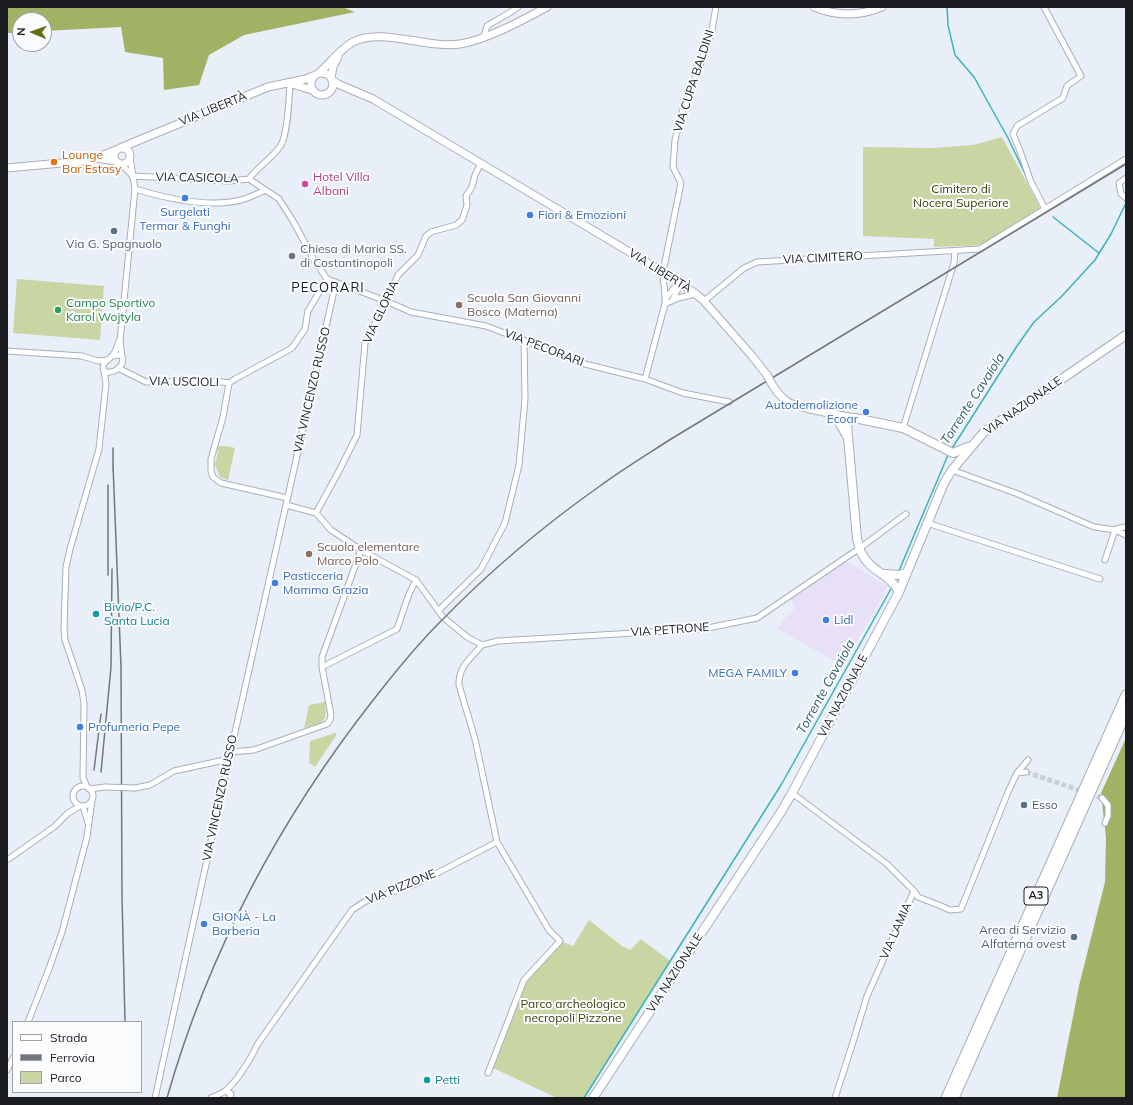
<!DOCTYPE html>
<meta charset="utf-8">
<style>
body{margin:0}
#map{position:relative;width:1133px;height:1105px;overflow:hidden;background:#e8eff9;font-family:Mulish,sans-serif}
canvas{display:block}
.frame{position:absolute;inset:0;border:8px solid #1a1c20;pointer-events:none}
.legend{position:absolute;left:12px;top:1021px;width:130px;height:72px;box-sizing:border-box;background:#fafcfe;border:1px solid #a0a2a5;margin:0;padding:5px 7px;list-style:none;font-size:12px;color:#1a1c20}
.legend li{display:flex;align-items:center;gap:8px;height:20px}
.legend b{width:20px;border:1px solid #a0a2a5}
.north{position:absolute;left:12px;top:12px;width:40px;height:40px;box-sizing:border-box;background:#fafcfe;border:1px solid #a0a2a5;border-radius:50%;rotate:272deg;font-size:11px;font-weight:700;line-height:16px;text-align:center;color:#1a1c20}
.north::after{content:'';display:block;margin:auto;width:14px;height:18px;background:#686e14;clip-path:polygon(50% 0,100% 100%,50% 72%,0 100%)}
</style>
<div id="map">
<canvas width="1133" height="1105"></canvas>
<div class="frame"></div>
<ul class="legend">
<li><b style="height:5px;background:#fff"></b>Strada</li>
<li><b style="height:5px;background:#73777d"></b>Ferrovia</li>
<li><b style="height:11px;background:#c9d5a3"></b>Parco</li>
</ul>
<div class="north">N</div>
</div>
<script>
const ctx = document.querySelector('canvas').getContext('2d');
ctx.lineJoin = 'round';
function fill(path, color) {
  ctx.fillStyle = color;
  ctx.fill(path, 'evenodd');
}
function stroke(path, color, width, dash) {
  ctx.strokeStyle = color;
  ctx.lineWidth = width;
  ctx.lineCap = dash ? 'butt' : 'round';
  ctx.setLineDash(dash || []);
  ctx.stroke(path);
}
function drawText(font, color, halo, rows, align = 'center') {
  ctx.font = font + ' Mulish,sans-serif';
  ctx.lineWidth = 4;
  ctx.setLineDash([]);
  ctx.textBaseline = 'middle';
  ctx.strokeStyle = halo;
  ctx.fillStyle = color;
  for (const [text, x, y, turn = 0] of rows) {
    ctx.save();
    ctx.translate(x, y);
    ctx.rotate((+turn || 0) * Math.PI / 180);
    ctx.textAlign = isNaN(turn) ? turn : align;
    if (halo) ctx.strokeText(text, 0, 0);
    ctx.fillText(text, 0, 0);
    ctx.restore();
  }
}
const commercial = new Path2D(`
 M846,561L888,586L843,666L778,629L783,620L796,607L790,600Z`);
const green = new Path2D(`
 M1002,137L1039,205L1040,209L1038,211L984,245L934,247V239L863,236V147L933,148L973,145Z
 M17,279L104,286L100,340L13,333Z
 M220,446H226L235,448L228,480L220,477L215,465L218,451L216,447Z
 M325,702C328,723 323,723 304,728L309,705Z
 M335,733L337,734L315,767L309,763L310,741Z
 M589,920L622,946L630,950L641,939L670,961L584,1098H557L493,1068L524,980L560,941L573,946Z`);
const forest = new Path2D(`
 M7,7H342L355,12L244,35L209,55L199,85L164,90L163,58L125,52L121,27L44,31V20H20V33H7Z
 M1126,738V1098H1057L1079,986L1105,882L1106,838L1101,793Z`);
const stream = new Path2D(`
 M947,7L948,25L955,55L974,77L1008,138L1028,180
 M1053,217L1099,253
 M951,450L1017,346L1034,322L1061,297L1095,260L1111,234L1126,203
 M898,573L948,455
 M584,1098L781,785L892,587`);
const streetTunnel = new Path2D(`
 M1026,772L1102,798`);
const street = new Path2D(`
 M1044,7L1081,76L1067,86L1063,98L1017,126L1013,134L1020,151L1031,182L1045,209
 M484,36L487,26L514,10L518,7
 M121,164L132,175
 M132,176L229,181L249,179
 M1126,178L1119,183L1121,194L1126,198
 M249,179L279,199L293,221L314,260L327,279L386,301L411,312L486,326L585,364L645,379L683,393L729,402
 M249,179C258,166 273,158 281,145C288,133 289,98 290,83
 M135,189C165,198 210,208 241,200C249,198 258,193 266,190
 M666,298L674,288L680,284
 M672,301L680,285
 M704,301L744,268L757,262L980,249L1126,159
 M665,304L678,298L696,294
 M7,351L82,356L98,361L107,360
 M112,356L120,355L123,358L122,364C119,369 113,373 106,372L103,369C103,361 108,361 112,356C116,352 117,346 119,341
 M122,357L120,341L135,189L130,157
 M118,368L146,382L215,381L229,383L235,379L292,348L305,329L308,311L327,279
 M645,379L665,304C666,293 663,283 663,272L681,183L673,167L675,140L682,112L698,71L712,30L716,7
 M229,383L223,417L211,459V471L213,477L221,483L287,498
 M903,428L954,263L955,251
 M952,470L1018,494L1094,527L1115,530L1119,528L1126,527
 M286,505L316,513L331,530L361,550L416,580L443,617L467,637L482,645L498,641L703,629L757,618L860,548L906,514
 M316,513L339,471L357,435L365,343L382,310L398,275L418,255L426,236L431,232L456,225L462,220L467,205L466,196L472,187L475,175L481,163
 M927,523L1100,579
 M1105,560L1115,530L1126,535
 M438,611L481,569L505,523L519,465L525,399L524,340
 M322,667V657L361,550
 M230,752L254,750L327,724L330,720L331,715L322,667L397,629L409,594L416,580
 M1017,773L1026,772
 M73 796a10 10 0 1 1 20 0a10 10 0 1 1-20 0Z
 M87,787L83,778L84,703L82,690L65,640L64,628L66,567L70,549L99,449L106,384L104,371
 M135,788L150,785L174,771L229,759
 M89,789L105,787
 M792,793L887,864L914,891L867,996L853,1042L835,1098
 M1102,798L1108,805V816L1105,823
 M83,806L88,823
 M7,860L54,827L68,813L80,806
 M914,891L918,897L941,906L950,910L961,909L1008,792L1017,773L1028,760
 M28,1022L50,966L62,932L87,837L92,800
 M7,1070L13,1058
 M488,1073L524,980L560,941L549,930L497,842
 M225,1091L231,1094L230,1098
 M155,1098L229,759L336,282
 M211,1098C215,1096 221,1094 225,1091C236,1083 252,1057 257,1045L352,910L364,902L418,883L497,842L475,739L459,685C458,667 471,658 482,645`);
const secondary = new Path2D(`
 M814,7C836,16 860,16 882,7
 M320,72C330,63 339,51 351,43C379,26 427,49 460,44C486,40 523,20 547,7
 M311 84a11 11 0 1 1 22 0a11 11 0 1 1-22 0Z
 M331,78L333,67L338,57
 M332,80L338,84L373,99L663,272L696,294L704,301L752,356L767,375
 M292,84L312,90
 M120,148L268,87L306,79L313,76
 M114 156a8 8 0 1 1 16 0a8 8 0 1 1-16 0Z
 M96,158L116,161
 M7,168L83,161L96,158L116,150
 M773,386C777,392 781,398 788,402C803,410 837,414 855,418
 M828,412L839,423L848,439`);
const primary = new Path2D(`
 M885,574L899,575L907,573
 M899,592C891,575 870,571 862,554C859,550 859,544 857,539L847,425L849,421L855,418L903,428L953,453L968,447
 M593,1098L781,812L792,793L899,592L944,483L952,470L984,432L1126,335`);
const highway = new Path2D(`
 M946,1098L1126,695
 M954,1098L1126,713`);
const rail = new Path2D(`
 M113,465L121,667L122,897L125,1022
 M113,471V448
 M108,575V485
 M94,770L101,714
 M101,772L111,667L112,569
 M167,1098C208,953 281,817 374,699C395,672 417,645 441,621C490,571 543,526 600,486C623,469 648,454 671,439L1126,164`);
const streetBridge = new Path2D(`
 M105,787L135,788`);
const secondaryBridge = new Path2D(`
 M767,375L773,386`);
const markers = [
 [54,162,4,"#e8710a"],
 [305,184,4,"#d1479c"],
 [185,198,4,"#3f7fe0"],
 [530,215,4,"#3f7fe0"],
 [114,231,4,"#5c6f8a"],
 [292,256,4,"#6b7280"],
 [459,305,4,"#8d6e63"],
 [58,310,4,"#2e9e5b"],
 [866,412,4,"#3f7fe0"],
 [309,554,4,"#8d6e63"],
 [275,583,4,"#3f7fe0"],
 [96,614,4,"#0f9aa8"],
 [826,620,4,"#3f7fe0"],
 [795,673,4,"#3f7fe0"],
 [80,727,4,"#3f7fe0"],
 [1024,805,4,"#5c6f8a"],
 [204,924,4,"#3f7fe0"],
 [1074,937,4,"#5c6f8a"],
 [427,1080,4,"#0f9aa8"]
];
const shields = [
 [1036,896,24]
];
const shieldNames = [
 ["A3",1036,896]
];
const streetNames = [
 ["VIA CUPA BALDINI",694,81,-72],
 ["VIA LIBERTÀ",213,109,-22],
 ["VIA CASICOLA",197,178,1],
 ["VIA CIMITERO",823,258,-3],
 ["VIA LIBERTÀ",660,271,32],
 ["VIA GLORIA",381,312,-65],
 ["VIA PECORARI",544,348,21],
 ["VIA USCIOLI",184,382,1],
 ["VIA VINCENZO RUSSO",312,390,-77],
 ["VIA NAZIONALE",1023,406,-35],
 ["VIA PETRONE",670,630,-4],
 ["VIA NAZIONALE",843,696,-62],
 ["VIA VINCENZO RUSSO",220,798,-78],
 ["VIA PIZZONE",401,887,-22],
 ["VIA LAMIA",896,931,-66],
 ["VIA NAZIONALE",675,973,-57]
];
const foodNames = [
 ["Lounge",62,155],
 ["Bar Estasy",62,169]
];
const hotelNames = [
 ["Hotel Villa",313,177],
 ["Albani",313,191]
];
const parkNames = [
 ["Cimitero di",961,189],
 ["Nocera Superiore",961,203],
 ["Parco archeologico",573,1004],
 ["necropoli Pizzone",573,1018]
];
const shopNames = [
 ["Surgelati",185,212,"center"],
 ["Termar & Funghi",185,226,"center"],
 ["Fiori & Emozioni",538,215],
 ["Autodemolizione",858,405,"right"],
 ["Ecoar",858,419,"right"],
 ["Pasticceria",283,576],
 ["Mamma Grazia",283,590],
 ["Lidl",834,620],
 ["MEGA FAMILY",787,673,"right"],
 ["Profumeria Pepe",88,727],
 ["GIONÀ - La",212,917],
 ["Barberia",212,931]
];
const serviceNames = [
 ["Via G. Spagnuolo",114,244],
 ["Esso",1032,805,"left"],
 ["Area di Servizio",1066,930,"right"],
 ["Alfaterna ovest",1066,944,"right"]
];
const worshipNames = [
 ["Chiesa di Maria SS.",300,249],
 ["di Costantinopoli",300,263]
];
const educationNames = [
 ["Scuola San Giovanni",467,298],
 ["Bosco (Materna)",467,312],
 ["Scuola elementare",317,547],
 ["Marco Polo",317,561]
];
const leisureNames = [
 ["Campo Sportivo",66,303],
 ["Karol Wojtyla",66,317]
];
const cultureNames = [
 ["Bivio/P.C.",104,607],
 ["Santa Lucia",104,621],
 ["Petti",435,1080]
];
const neighbourhoodNames = [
 ["PECORARI",328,288]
];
const waterNames = [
 ["Torrente Cavaiola",973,399,-57],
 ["Torrente Cavaiola",826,687,-61]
];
fill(commercial, '#e7e0f6');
fill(green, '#c9d5a3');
fill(forest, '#a1b265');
stroke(stream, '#3cb2ba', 1.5);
stroke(streetTunnel, '#c9cfd8', 5, [5, 2.5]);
stroke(street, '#a9afb9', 7);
stroke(secondary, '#a9afb9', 9);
stroke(primary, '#a9afb9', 10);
stroke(highway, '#a9afb9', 11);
stroke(street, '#fff', 5);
stroke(secondary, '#fff', 7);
stroke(primary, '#fff', 8);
stroke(highway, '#fff', 9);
stroke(rail, '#73777d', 1.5);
stroke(streetBridge, '#a9afb9', 7, []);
stroke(secondaryBridge, '#a9afb9', 9, []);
stroke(streetBridge, '#fff', 5);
stroke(secondaryBridge, '#fff', 7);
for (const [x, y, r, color] of markers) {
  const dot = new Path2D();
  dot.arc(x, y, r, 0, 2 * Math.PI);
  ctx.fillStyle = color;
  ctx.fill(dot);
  stroke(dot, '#fafcfe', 1.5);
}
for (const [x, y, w] of shields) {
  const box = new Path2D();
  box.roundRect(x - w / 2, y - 9, w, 18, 3);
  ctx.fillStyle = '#fafcfe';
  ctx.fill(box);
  stroke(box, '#1a1c20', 1);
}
drawText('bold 11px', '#1a1c20', null, shieldNames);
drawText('12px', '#1a1c20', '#fafcfe', streetNames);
drawText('12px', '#c56008', '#fafcfe', foodNames, 'left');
drawText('12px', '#b23c85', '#fafcfe', hotelNames, 'left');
drawText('12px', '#394308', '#fafcfe', parkNames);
drawText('12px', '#366cbe', '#fafcfe', shopNames, 'left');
drawText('12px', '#4e5e75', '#fafcfe', serviceNames);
drawText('12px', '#5b616d', '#fafcfe', worshipNames, 'left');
drawText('12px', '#785e54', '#fafcfe', educationNames, 'left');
drawText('12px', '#27864d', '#fafcfe', leisureNames, 'left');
drawText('12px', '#0d838f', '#fafcfe', cultureNames, 'left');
ctx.letterSpacing = '1px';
drawText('13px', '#1a1c20', '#fafcfe', neighbourhoodNames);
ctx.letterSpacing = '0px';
drawText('italic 13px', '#2d5e62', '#fafcfe', waterNames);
</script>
